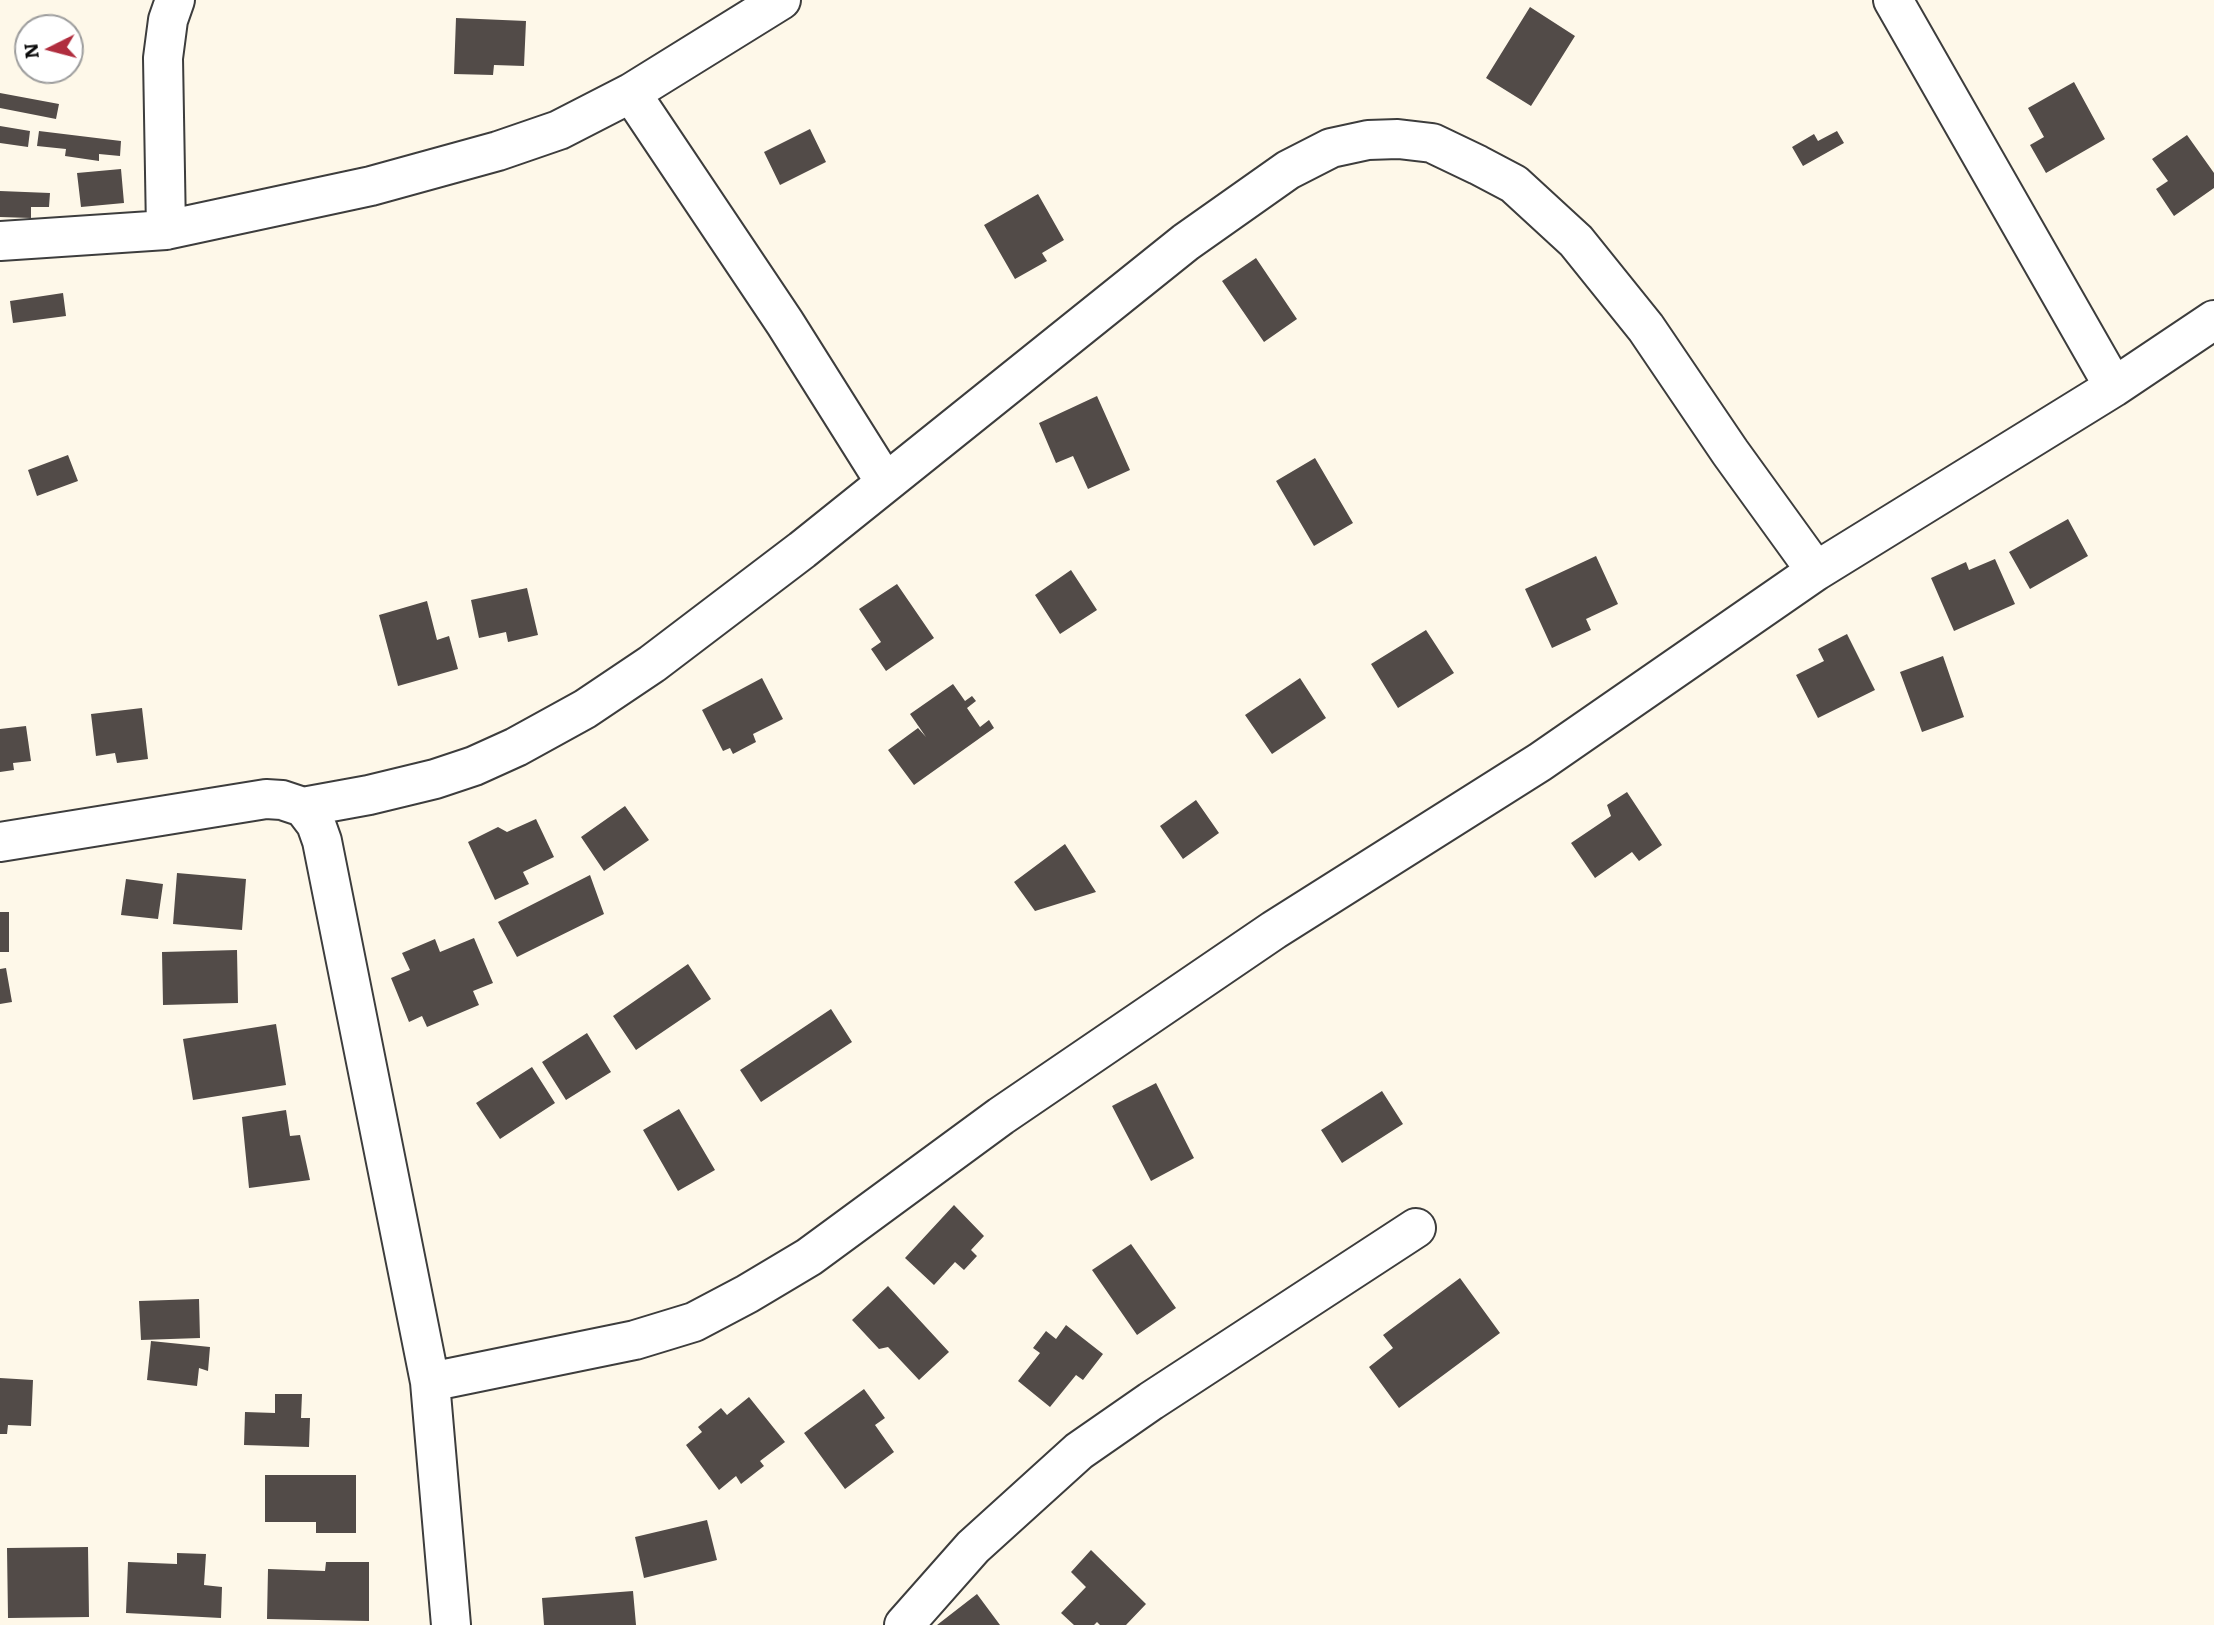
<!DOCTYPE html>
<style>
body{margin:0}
#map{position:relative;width:2214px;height:1625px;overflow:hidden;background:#fef8e9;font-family:Literata,serif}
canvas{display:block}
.north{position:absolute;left:14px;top:14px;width:70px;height:70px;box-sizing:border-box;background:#fff;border:2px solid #9d9d9d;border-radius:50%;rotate:264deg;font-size:19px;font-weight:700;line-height:28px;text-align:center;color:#0a0a0a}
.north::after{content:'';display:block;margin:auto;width:24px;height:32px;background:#b02d3e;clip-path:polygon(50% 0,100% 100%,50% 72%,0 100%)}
</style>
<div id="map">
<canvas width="2214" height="1625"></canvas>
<div class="north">N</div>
</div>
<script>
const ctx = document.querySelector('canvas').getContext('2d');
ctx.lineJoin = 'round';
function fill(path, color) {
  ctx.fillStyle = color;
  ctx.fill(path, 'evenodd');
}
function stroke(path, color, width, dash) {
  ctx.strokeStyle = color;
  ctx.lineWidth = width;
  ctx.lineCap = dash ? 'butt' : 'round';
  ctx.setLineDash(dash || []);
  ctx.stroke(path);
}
const building = new Path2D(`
 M1530,7L1575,36L1531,106L1486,78Z
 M456,18L526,21L524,66L494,65L493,75L454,74Z
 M2074,82L2105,139L2046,173L2030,145L2044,137L2028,108Z
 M0,93L59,104L56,119L0,108Z
 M0,126L30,131L28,147L0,143Z
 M810,129L826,162L780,185L764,152Z
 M39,131L121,141L120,156L99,154V161L65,156L66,149L37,146Z
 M1837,131L1844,143L1803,166L1792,147L1814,134L1818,141Z
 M2187,135L2214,173V188L2174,216L2156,189L2168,181L2152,159Z
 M121,169L124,203L81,207L77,173Z
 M0,191L50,193L49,207H31V218L0,217Z
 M1038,194L1064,240L1042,253L1047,261L1015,279L984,225Z
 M1256,258L1297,319L1264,342L1222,281Z
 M63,293L66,316L13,323L10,301Z
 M1097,396L1130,470L1088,489L1073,456L1056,463L1039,423Z
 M68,455L78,481L37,496L28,470Z
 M1315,458L1353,523L1314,546L1276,481Z
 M2068,519L2088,556L2030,589L2009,552Z
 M1596,556L1618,604L1586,619L1591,630L1552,648L1525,589Z
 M1995,559L2015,604L1954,631L1931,578L1966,562L1969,570Z
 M1071,570L1097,610L1060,634L1035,595Z
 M897,584L934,638L886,671L871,649L881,642L859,609Z
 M527,588L538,635L508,642L506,632L479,638L471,600Z
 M427,601L437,640L449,636L458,669L398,686L379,615Z
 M1426,630L1454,673L1398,708L1371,664Z
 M1847,634L1875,690L1818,718L1796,675L1824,661L1818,649Z
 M1943,656L1964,717L1922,732L1900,672Z
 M762,678L783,719L753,734L756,742L733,754L730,748L723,751L702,710Z
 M1300,678L1326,718L1272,754L1245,715Z
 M953,684L965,701L972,696L976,701L967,708L980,727L989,720L994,728L914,785L888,750L918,728L926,737L910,714Z
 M142,708L148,759L117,763L115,753L96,756L91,714Z
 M26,726L31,761L13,763L14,770L0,772V729Z
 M1627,792L1662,845L1639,861L1632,852L1595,878L1571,843L1611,816L1607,805Z
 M1196,800L1219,833L1183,859L1160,826Z
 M625,806L649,840L604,871L581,837Z
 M536,819L554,857L523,872L529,884L495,900L468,842L498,827L507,832Z
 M1065,844L1096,892L1035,911L1014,882Z
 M177,873L246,879L242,930L173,924Z
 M590,875L604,914L517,957L498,922Z
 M126,879L163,884L158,919L121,915Z
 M0,912H9V952H0Z
 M474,938L493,983L473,991L479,1005L427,1027L422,1016L409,1022L391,978L410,970L402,953L435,939L440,952Z
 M237,950L238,1003L163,1005L162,952Z
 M688,964L711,999L636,1050L613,1016Z
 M6,968L12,1002L0,1004V969Z
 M831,1009L852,1042L761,1102L740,1070Z
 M276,1024L286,1085L193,1100L183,1039Z
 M587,1033L611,1072L566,1100L542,1062Z
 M532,1067L555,1103L500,1139L476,1103Z
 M1156,1083L1194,1158L1151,1181L1112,1106Z
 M1382,1091L1403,1124L1342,1163L1321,1130Z
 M679,1109L715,1170L678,1191L643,1130Z
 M286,1110L290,1136L300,1135L310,1180L249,1188L242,1117Z
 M954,1205L984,1236L971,1250L977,1256L964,1270L955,1262L934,1285L905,1258Z
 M1131,1244L1176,1308L1137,1335L1092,1270Z
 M1460,1278L1500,1333L1399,1408L1369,1367L1393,1348L1383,1335Z
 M888,1286L949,1352L919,1380L888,1347L879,1349L852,1320Z
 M199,1299L200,1338L141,1340L139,1301Z
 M1066,1325L1103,1354L1083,1380L1076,1375L1050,1407L1018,1381L1040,1353L1033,1348L1046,1331L1056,1339Z
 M151,1341L210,1347L208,1371L199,1368L197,1386L147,1380Z
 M0,1378L33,1380L31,1426L8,1425L7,1434H0Z
 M864,1389L885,1418L875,1425L894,1452L845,1489L804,1433Z
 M275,1394H302L301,1418H310L309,1447L244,1445L245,1412L275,1413Z
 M749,1397L785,1442L760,1461L764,1466L741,1484L736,1476L719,1490L686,1445L702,1432L698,1427L721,1408L727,1415Z
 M265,1475H356V1533H316V1522H265Z
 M707,1520L717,1560L644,1578L635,1537Z
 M88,1547L89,1617L8,1618L7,1548Z
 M1091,1550L1146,1604L1126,1625H1100L1097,1622L1094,1625H1074L1061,1613L1086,1587L1071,1572Z
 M177,1553L206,1554L204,1585L222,1587L221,1618L126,1613L128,1562L177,1564Z
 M326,1562H369V1621L267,1619L268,1569L325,1571Z
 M633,1591L636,1625H544L542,1598Z
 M977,1594L1000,1625H937Z`);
const minor = new Path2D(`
 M1893,0L2114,387
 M631,93L785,323L885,482
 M166,230L163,58L168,20L175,0
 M0,241L166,230L371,186L498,151L559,130L631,93L781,0
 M303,807L316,824L322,841L430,1382L451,1625
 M0,842L266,799L282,800L303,807L369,795L435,779L474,766L516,747L585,709L652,664L802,550L1186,242L1288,170L1331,148L1368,140L1398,139L1432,143L1478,165L1514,184L1576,241L1646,328L1730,452L1816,571
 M430,1382L635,1340L694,1322L747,1294L809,1257L1001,1116L1274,930L1540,762L1816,571L2114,387L2214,320
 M904,1625L973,1547L1079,1451L1151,1401L1416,1228`);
fill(building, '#524b48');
stroke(minor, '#3d3d3d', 42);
stroke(minor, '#fff', 38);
</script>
